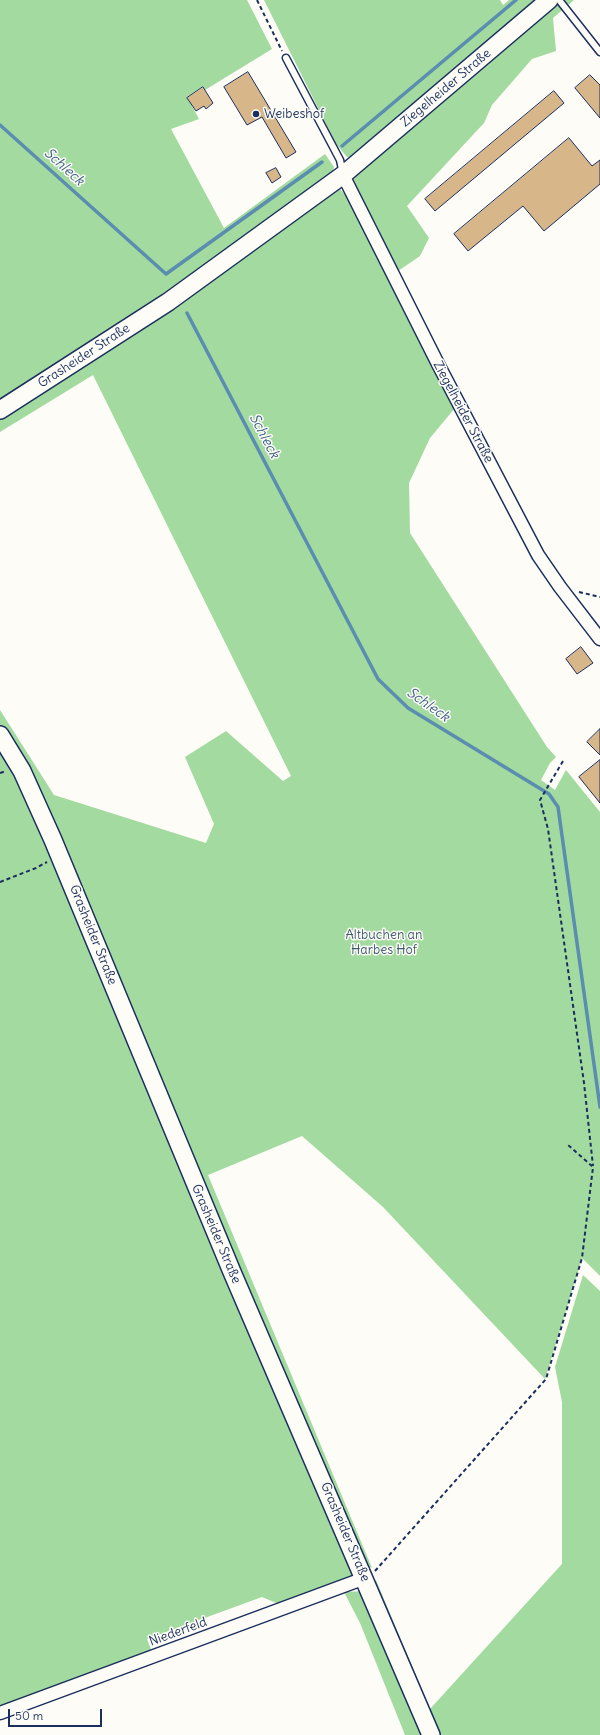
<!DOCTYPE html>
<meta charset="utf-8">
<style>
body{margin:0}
#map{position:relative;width:600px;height:1735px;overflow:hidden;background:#fdfcf7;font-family:Delius,sans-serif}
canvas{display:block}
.scale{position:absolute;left:8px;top:1709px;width:94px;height:18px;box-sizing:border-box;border:2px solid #1b2f5e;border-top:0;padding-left:5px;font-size:12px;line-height:14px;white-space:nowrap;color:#1b2f5e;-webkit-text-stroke:3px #fdfcf7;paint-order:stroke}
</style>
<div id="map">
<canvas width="600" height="1735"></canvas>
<div class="scale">50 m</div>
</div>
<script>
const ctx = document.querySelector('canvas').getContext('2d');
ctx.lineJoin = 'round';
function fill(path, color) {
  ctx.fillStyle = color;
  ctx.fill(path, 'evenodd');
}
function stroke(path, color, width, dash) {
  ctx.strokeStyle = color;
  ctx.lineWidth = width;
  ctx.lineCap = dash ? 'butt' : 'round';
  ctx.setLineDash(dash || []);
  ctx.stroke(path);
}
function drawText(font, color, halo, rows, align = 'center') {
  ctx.font = font + ' Delius,sans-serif';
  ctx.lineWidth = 3;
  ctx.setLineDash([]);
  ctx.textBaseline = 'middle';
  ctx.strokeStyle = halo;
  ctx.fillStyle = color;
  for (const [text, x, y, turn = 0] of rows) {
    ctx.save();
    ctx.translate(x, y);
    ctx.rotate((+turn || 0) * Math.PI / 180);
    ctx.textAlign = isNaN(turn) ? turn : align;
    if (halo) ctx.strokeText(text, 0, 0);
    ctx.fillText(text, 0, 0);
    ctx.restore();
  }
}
const green = new Path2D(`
 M0,0H247L272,49L205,90L203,86L187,97L199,119L171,129L224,228L325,154L334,167L333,171L198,273L0,403Z
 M264,0H500L503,5L509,0H539L355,157H347L336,144Z
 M556,0H574L553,18L556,51L532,59L492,105L484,123L407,206L429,238L420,256L398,271L353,182L357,169Z
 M340,189L347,197L455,408L430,438L409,483L410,533L547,747L556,757L550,763L541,780L555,790L566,770L600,812V1276L582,1258L545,1379L383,1207L302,1136L208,1175L372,1568L364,1565L57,832L27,771L0,726V710L54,795L206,843L214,824L185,757L226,731L283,781L291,776L93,375L0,432V418L328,192Z
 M0,743L11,760L359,1576L281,1605L262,1597L147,1639L152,1652L0,1707Z
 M583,1275L600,1291V1735H436L373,1584L376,1580L430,1709L562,1564V1402L555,1367Z
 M365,1591L422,1735H405L360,1623L344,1592Z`);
const stream = new Path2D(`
 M0,125L166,274L322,162
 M342,146L516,0
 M187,313L378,679L408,708L549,794L558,807L600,1107`);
const building = new Path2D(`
 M248,72L296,152L286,158L262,117L247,125L224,87Z
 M590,75L600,85V118L575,88Z
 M203,87L213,103L206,109L204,106L196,111L187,98Z
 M554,91L564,103L435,211L425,199Z
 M569,138L592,166L600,160V184L544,231L523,206L468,251L454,234Z
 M276,168L281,177L272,183L266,173Z
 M581,647L593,663L577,674L566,659Z
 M600,729V755L587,742Z
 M600,760V803L579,777Z`);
const path = new Path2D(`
 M257,0L282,51
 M579,592L600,597
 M563,761L540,800L548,829L584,1083L593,1166
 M0,773L6,771
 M0,882L36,868L47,862
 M375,1571L546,1379L582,1258L593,1167L567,1144`);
const lane = new Path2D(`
 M559,0L600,52
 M286,58L340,160L343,174`);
const street = new Path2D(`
 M343,175L438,364L538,555L560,587L600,639
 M0,1713L365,1578`);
const secondary = new Path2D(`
 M0,410L168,302L343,175L549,0
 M0,735L22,771L53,840L232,1272L431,1735`);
const markers = [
 [256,114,4,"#1b2f5e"]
];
const streetNames = [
 ["Ziegelheider Straße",446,88,-40],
 ["Grasheider Straße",84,356,-33],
 ["Ziegelheider Straße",463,412,62],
 ["Grasheider Straße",93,935,68],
 ["Grasheider Straße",216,1234,67],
 ["Grasheider Straße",345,1532,67],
 ["Niederfeld",178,1632,-20]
];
const poiNames = [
 ["Weibeshof",264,114]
];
const parkNames = [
 ["Altbuchen an",384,935],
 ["Harbes Hof",384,950]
];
const waterNames = [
 ["Schleck",64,167,42],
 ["Schleck",264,436,62],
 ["Schleck",428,705,35]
];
fill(green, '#a2da9f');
stroke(stream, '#5b8db0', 3.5);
fill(building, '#d7b689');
stroke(building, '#1b2f5e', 1);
stroke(lane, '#1b2f5e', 9);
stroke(street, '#1b2f5e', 15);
stroke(secondary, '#1b2f5e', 20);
stroke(path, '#1b2f5e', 2, [4, 3]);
stroke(lane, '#fdfcf7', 6);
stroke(street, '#fdfcf7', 12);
stroke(secondary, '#fdfcf7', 17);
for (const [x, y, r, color] of markers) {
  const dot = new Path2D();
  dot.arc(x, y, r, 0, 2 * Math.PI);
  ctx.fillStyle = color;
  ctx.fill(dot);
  stroke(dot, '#fdfcf7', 1.5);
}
drawText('13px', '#1b2f5e', '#fdfcf7', streetNames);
drawText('13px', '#1b2f5e', '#fdfcf7', poiNames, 'left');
drawText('13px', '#3d5a6e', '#fdfcf7', parkNames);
drawText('italic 14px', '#3b5e87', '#fdfcf7', waterNames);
</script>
